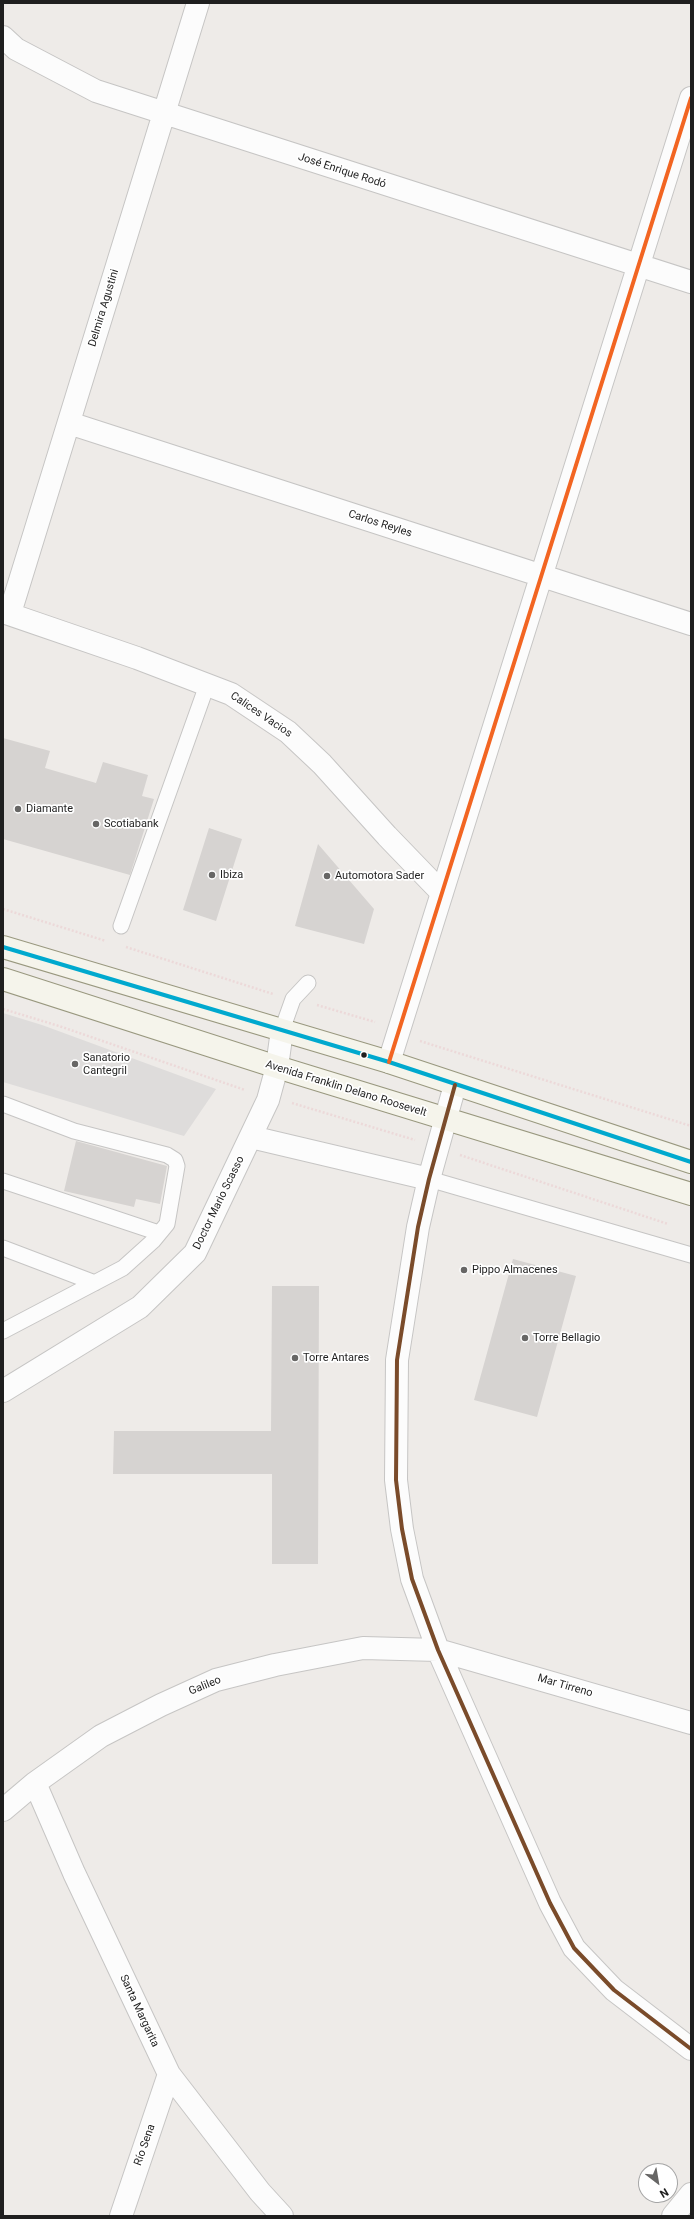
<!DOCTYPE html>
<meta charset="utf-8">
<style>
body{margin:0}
#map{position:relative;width:694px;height:2219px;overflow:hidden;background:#eeebe8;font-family:Roboto,sans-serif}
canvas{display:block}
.frame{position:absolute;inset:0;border:4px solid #1f1f1f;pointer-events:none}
.north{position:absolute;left:638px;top:2163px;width:40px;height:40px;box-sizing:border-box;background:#fff;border:1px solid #a5a5a5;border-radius:50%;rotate:149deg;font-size:11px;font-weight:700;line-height:16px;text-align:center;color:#1f1f1f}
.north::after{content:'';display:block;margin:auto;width:14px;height:18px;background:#676665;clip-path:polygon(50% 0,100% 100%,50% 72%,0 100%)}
</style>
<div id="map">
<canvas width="694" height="2219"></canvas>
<div class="frame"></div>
<div class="north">N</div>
</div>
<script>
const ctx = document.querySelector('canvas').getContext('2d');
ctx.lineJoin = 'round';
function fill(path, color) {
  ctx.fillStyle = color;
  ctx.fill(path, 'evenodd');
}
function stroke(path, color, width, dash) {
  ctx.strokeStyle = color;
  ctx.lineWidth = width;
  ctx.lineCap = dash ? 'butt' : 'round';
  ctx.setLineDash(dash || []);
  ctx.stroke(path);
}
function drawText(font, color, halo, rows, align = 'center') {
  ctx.font = font + ' Roboto,sans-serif';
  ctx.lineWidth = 3.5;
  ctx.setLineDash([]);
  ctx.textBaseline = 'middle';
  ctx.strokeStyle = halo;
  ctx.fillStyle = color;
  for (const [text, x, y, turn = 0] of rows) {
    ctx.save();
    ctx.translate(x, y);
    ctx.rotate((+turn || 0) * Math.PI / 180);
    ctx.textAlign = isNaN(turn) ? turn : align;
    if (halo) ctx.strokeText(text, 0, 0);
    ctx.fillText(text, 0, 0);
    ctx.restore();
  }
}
const parking = new Path2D(`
 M3,1013L42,1025L216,1089L184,1136L3,1082Z`);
const building = new Path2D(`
 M3,738L50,751L45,768L96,783L103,762L148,775L142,796L154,799L130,875L3,839Z
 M209,828L242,839L216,921L183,910Z
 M318,844L374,909L364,944L295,926Z
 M76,1141L167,1166L160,1204L136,1199L134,1207L64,1191Z
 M513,1259L576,1276L537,1417L474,1400Z
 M272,1286H319L318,1564H272V1474H113L114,1431H271Z`);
const path = new Path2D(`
 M3,909L106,941
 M126,947L273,994
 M317,1005L375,1022
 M3,1009L59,1026L245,1090
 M420,1041L691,1126
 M292,1103L415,1140
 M460,1155L668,1224`);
const service = new Path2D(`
 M121,926L207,685
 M282,1030L293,999L308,983
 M3,1104L74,1131L167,1155L175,1160L177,1166L167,1224L153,1241L123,1268L3,1331
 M429,1179L691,1255
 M3,1181L159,1233
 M3,1248L95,1283`);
const minor = new Path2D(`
 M3,37L16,49L96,91L691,282
 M69,423L691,624
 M3,612L137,658L231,694L288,732L322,764L387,836L442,893
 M10,613L198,3
 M389,1062L691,98
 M455,1085L429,1179L418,1227L397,1360L396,1480L402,1529L412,1579L438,1650L550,1903L574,1948L614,1990L691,2049
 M251,1137L429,1179
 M3,1391L140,1307L195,1253L268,1100L277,1067L282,1030
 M35,1783L74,1873L169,2074L260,2192L282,2216
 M3,1810L35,1783L101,1736L161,1705L216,1680L275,1665L363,1648L438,1650L691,1723
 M121,2216L169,2074
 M673,2216L691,2194`);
const secondary = new Path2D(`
 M3,947L389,1062L691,1162
 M3,979L277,1067L691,1194`);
const bus1 = new Path2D(`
 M3,947L389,1062L691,1162`);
const bus2 = new Path2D(`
 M389,1062L691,98`);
const bus3 = new Path2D(`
 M455,1085L429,1179L418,1227L397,1360L396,1480L402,1529L412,1579L438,1650L550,1903L574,1948L614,1990L691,2049`);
const markers = [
 [18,809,4,"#676665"],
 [96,824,4,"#676665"],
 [212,875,4,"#676665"],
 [327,876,4,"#676665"],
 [364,1055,3.5,"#1f1f1f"],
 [75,1064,4,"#676665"],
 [464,1270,4,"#676665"],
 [525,1338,4,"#676665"],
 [295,1358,4,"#676665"]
];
const streetNames = [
 ["José Enrique Rodó",342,171,18],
 ["Delmira Agustini",104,308,-73],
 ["Carlos Reyles",380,524,18],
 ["Calices Vacios",261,715,34],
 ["Avenida Franklin Delano Roosevelt",346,1089,17],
 ["Doctor Mario Scasso",219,1203,-64],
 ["Galileo",205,1686,-22],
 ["Mar Tirreno",565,1686,16],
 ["Santa Margarita",139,2011,65],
 ["Río Sena",145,2145,-71]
];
const poiNames = [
 ["Diamante",26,809],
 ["Scotiabank",104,824],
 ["Ibiza",220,875],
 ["Automotora Sader",335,876],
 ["Sanatorio",83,1058],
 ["Cantegril",83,1071],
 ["Pippo Almacenes",472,1270],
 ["Torre Bellagio",533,1338],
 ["Torre Antares",303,1358]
];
fill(parking, '#dedcdb');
fill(building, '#d6d3d1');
stroke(service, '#c6c5c4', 17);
stroke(minor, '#c6c5c4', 24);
stroke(secondary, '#99987f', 24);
stroke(path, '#ecd9d9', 2.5, [2, 2]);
stroke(service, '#fcfcfc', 15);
stroke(minor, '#fcfcfc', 22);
stroke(secondary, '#f5f4eb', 22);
stroke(bus1, '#00a9ce', 4);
stroke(bus2, '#f26522', 4);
stroke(bus3, '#7a4b2a', 4);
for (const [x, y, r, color] of markers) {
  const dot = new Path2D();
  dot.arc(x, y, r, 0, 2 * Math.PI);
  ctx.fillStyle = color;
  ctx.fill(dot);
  stroke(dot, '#fff', 1.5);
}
drawText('11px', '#1f1f1f', '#fff', streetNames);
drawText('11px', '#1f1f1f', '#fff', poiNames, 'left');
</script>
